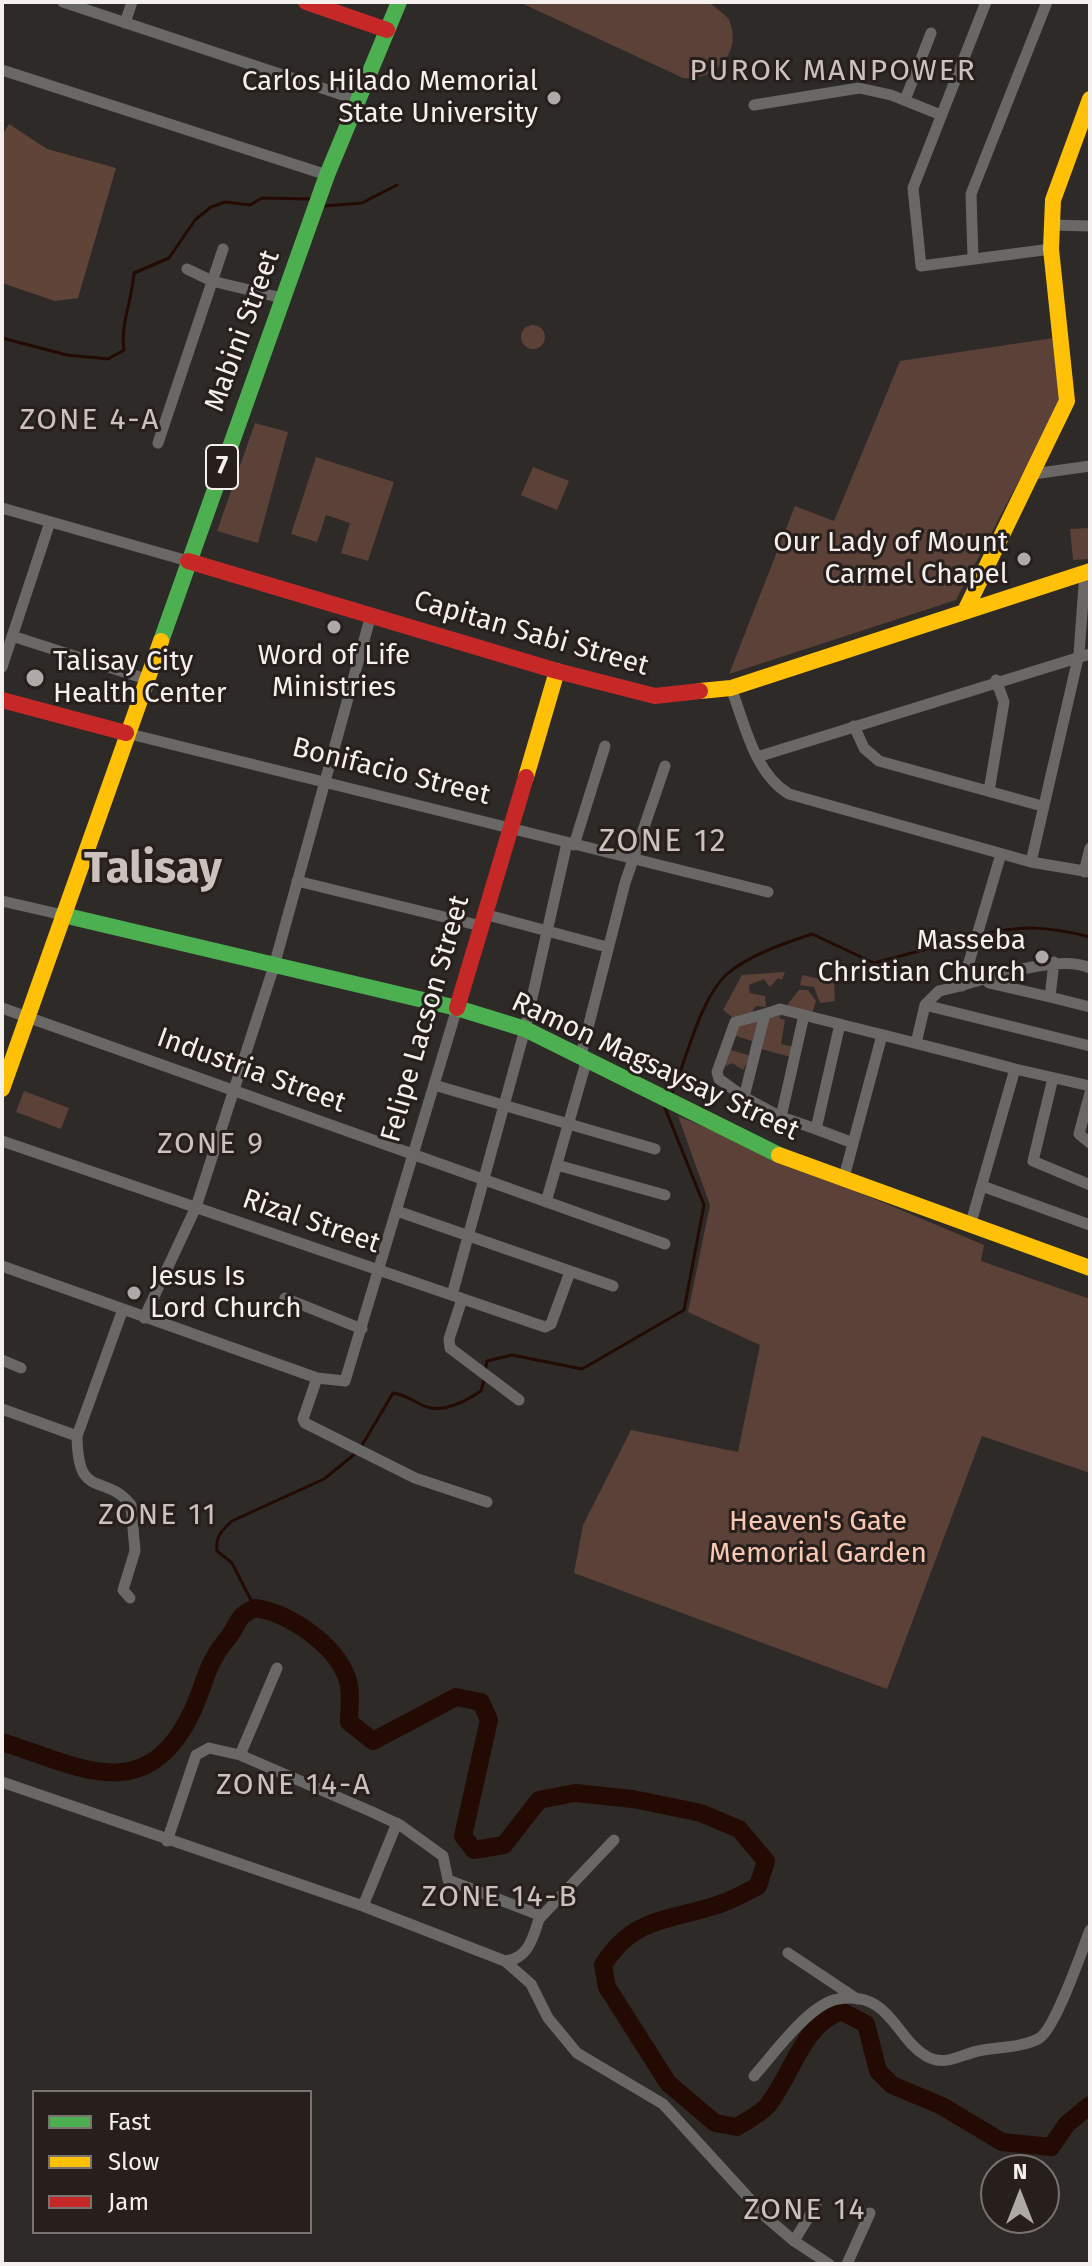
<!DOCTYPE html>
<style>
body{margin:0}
#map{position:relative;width:1092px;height:2266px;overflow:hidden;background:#2e2a28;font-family:"Fira Sans",sans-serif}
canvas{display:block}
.frame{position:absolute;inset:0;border:4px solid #f5efed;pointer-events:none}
.legend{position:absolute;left:32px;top:2090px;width:280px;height:144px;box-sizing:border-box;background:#271f1c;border:2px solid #797270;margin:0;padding:10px 14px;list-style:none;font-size:24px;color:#f5efed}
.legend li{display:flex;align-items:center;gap:16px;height:40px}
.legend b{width:40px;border:2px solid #797270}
.north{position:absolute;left:980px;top:2154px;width:80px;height:80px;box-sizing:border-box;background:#271f1c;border:2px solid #797270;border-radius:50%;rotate:0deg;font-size:22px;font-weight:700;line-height:32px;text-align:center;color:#f5efed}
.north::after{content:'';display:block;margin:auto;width:28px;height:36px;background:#afaaa8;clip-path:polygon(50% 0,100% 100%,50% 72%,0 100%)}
</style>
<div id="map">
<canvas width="1092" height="2266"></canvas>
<div class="frame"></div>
<ul class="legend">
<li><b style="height:10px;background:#4caf50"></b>Fast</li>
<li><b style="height:10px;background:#ffc107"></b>Slow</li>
<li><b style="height:10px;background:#c62828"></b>Jam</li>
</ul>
<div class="north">N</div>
</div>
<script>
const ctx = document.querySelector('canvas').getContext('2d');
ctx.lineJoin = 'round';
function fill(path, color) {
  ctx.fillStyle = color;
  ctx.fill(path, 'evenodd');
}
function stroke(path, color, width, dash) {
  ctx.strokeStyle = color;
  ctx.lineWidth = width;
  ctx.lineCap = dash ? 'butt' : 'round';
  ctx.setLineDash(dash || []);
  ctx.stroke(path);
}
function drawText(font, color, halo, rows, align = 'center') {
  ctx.font = font + ' "Fira Sans",sans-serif';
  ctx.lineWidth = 6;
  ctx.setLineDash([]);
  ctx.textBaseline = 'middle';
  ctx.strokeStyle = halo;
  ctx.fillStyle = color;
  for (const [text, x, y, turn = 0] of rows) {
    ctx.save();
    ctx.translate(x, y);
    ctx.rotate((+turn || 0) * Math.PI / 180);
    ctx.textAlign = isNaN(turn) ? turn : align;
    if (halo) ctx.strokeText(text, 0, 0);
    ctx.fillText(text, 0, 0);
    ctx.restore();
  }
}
const green = new Path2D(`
 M519,2H709L728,18C744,50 717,81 683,78Z
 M521 337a12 12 0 1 1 24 0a12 12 0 1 1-24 0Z
 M1053,338L1061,401L956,600L729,674L795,506L834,521L900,361Z
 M255,423L288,432L258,543L217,531Z
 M316,457L394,482L368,561L341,553L350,523L326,515L317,542L291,534Z
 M533,467L569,481L557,510L521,495Z
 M1089,528L1090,559L1073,560L1070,529Z
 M785,972L782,980L778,978L770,987L764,979L749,985L750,993L765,996L766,1007L756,1006L752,1012L732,1017L723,1010L742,975Z
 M802,975L834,982L835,1001L820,1003L814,987L800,985Z
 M799,990H808L816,1001L812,1014L787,1005Z
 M782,1014L779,1018L785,1020L781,1044L794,1047L791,1057L761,1049L766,1015Z
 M761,1020L753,1055L749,1053L752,1041L736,1036L731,1050L751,1056L743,1070L732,1063L722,1068L736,1023Z
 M24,1091L69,1108L61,1129L16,1112Z
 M678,1116L984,1245L981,1261L1090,1299V1473L982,1436L887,1689L574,1573L583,1525L631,1430L738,1452L760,1345L688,1312L710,1205Z`);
const forest = new Path2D(`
 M9,124L47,149L116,168L78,298L55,301L2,283V135Z`);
const stream = new Path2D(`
 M325,206L362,203L397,185
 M2,338L67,355L108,359L124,350C120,325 132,301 134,273L169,258L195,220L211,207L225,202L250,205L262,198L311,199
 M979,935C1022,925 1047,926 1090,937
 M670,1098C686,1063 699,999 727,974C749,955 785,943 812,934L874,963L972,937
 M485,1372L487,1361L512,1355L582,1369L684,1310L704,1205L665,1108
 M361,1447L393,1393C406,1395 413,1401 424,1406C442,1414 466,1401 481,1391L484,1379
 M255,1608L232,1563L217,1551C215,1537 222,1530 232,1521L324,1479L356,1453`);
const river = new Path2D(`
 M2,1742C78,1766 145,1808 191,1714C206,1683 205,1665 228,1638C240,1623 234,1618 255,1608C289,1613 335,1644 347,1678C352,1690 349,1709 349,1722L373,1741L456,1697L481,1702L489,1720L463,1836L474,1850L504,1845L539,1800L575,1793L633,1799L701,1813L739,1829L766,1861L758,1886C745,1893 731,1901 717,1905C668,1921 633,1917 603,1965L607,1987L668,2083L715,2123L737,2127C747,2120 761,2114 768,2105C793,2073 801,2027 841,2011L866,2024L878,2071L892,2085L942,2106L1002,2142L1051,2147L1067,2124L1090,2105`);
const street = new Path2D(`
 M63,2L358,100
 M986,2L913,188L921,266L1051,249
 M125,23L132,2
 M2,70L327,175
 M905,100L931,33
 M754,105L859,88L891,95L941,115
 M1052,225L1090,226
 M973,258L971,194L1047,2
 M187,269L212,281L282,298
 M158,443L223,249
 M1033,474L1090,466
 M2,508L188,561
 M12,636L146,679
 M2,667L50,522
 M731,688C745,724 754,773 789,794L1031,862L1090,872
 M854,726L864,748L879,761L1042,806
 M126,733L768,892
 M757,757L1090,654
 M989,791L1004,702L996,680
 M574,845L605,746
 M1031,862L1079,654L1085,572
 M1084,872L1090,848
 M297,881L481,926
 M2,901L63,915
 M484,914L607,947
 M1054,962L1050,997L1090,1007
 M989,983L1050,997
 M962,986L1001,854
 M925,1005L939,991C978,983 1056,952 1090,968
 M2,1008L665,1244
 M840,1024L816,1129L781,1117L804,1015C874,1033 944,1050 1015,1069L970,1226
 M916,1043L925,1005L1090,1046
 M581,1055L625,883L665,766
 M1015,1069L1090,1086
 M1053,1078L1033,1161L1090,1185
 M434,1085L655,1149
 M1090,1093L1079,1134L1090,1143
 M744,1097L719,1079L717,1072L735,1022L765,1014
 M781,1117L744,1097L765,1014L780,1009L804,1015
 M816,1129L853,1143
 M2,1141L545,1327L551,1324L570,1272
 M557,1165L665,1195
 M843,1181L882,1035
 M982,1186L1090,1225
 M546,1202L587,1059
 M397,1211L613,1286
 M2,1266L317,1378L345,1381L457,1008
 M452,1295L525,1029L567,843
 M285,1298L362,1329
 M462,1299L449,1339L450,1348L519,1400
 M144,1318L196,1207L274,966L371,615
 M2,1360L21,1368
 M317,1378L303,1419L305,1423L415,1478L487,1502
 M2,1409L77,1436L123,1309
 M77,1436C78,1502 103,1471 131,1505L135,1551L123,1590L130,1598
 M240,1755L277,1668
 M2,1782L363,1906L505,1961L531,1984L548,2018L577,2053L663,2104L767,2218L794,2241L829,2264
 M167,1841L196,1755L209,1748L240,1755L370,1811L400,1825L443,1856L448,1880L537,1914L539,1919C533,1938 528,1959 505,1961
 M363,1906L397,1823
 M539,1919L614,1840
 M788,1953L857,1999
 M754,2076C774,2054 809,2004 838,1999C890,1990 895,2038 926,2056C946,2067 959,2055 978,2051C997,2047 1020,2048 1038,2039C1055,2031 1082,1950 1090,1930
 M794,2241L816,2205
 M847,2264L870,2213`);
const fast = new Path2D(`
 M161,641L327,175L399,2
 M63,915L457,1008L525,1029L779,1155`);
const slow = new Path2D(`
 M965,611L1067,401L1051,249L1053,200L1090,99
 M700,691L731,688L1090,571
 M526,777L557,671
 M2,1089L161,641
 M779,1155L1090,1268`);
const jam = new Path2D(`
 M306,2L387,30
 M188,561L557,671L655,696L700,691
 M2,700L126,733
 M457,1008L526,777`);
const markers = [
 [554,98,8,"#afaaa8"],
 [1024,559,8,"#afaaa8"],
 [334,627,8,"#afaaa8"],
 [35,678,10,"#afaaa8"],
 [1042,957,8,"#afaaa8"],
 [134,1293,8,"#afaaa8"]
];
const shields = [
 [222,467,32]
];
const shieldNames = [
 ["7",222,467]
];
const poiNames = [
 ["Carlos Hilado Memorial",538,82],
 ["State University",538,114],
 ["Our Lady of Mount",1008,543],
 ["Carmel Chapel",1008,575],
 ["Word of Life",334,656,"center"],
 ["Ministries",334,688,"center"],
 ["Talisay City",53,662,"left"],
 ["Health Center",53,694,"left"],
 ["Masseba",1026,941],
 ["Christian Church",1026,973],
 ["Jesus Is",150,1277,"left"],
 ["Lord Church",150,1309,"left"]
];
const streetNames = [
 ["Mabini Street",243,331,-70],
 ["Capitan Sabi Street",531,634,16],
 ["Bonifacio Street",391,772,14],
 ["Felipe Lacson Street",426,1019,-74],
 ["Ramon Magsaysay Street",655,1067,25],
 ["Industria Street",251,1071,20],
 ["Rizal Street",311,1222,19]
];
const parkNames = [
 ["Heaven's Gate",818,1522],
 ["Memorial Garden",818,1554]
];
const neighbourhoodNames = [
 ["PUROK MANPOWER",833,72],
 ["ZONE 4-A",90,421],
 ["ZONE 9",211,1145],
 ["ZONE 11",158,1516],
 ["ZONE 14-A",294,1786],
 ["ZONE 14-B",500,1898],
 ["ZONE 14",805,2211]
];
const quarterNames = [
 ["ZONE 12",663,842]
];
const townNames = [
 ["Talisay",153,870]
];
fill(green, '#5b4137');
fill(forest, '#604438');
stroke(stream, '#230b04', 3);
stroke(river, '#230b04', 18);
stroke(street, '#6a6867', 11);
stroke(fast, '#4caf50', 16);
stroke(slow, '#ffc107', 16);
stroke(jam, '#c62828', 16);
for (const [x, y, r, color] of markers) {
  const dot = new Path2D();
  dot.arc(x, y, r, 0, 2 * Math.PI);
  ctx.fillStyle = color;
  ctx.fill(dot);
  stroke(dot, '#271f1c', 3);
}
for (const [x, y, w] of shields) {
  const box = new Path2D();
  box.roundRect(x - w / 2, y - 22, w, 44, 6);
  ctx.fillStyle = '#271f1c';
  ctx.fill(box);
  stroke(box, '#f5efed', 2);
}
drawText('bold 26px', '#f5efed', null, shieldNames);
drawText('28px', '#f5efed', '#271f1c', poiNames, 'right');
drawText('28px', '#f5efed', '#271f1c', streetNames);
drawText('28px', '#fac8b3', '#271f1c', parkNames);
ctx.letterSpacing = '2px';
drawText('30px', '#ccc1bd', '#271f1c', neighbourhoodNames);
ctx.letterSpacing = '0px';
ctx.letterSpacing = '2px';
drawText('32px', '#ccc1bd', '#271f1c', quarterNames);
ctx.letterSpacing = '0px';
drawText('bold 44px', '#ccc1bd', '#271f1c', townNames);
</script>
